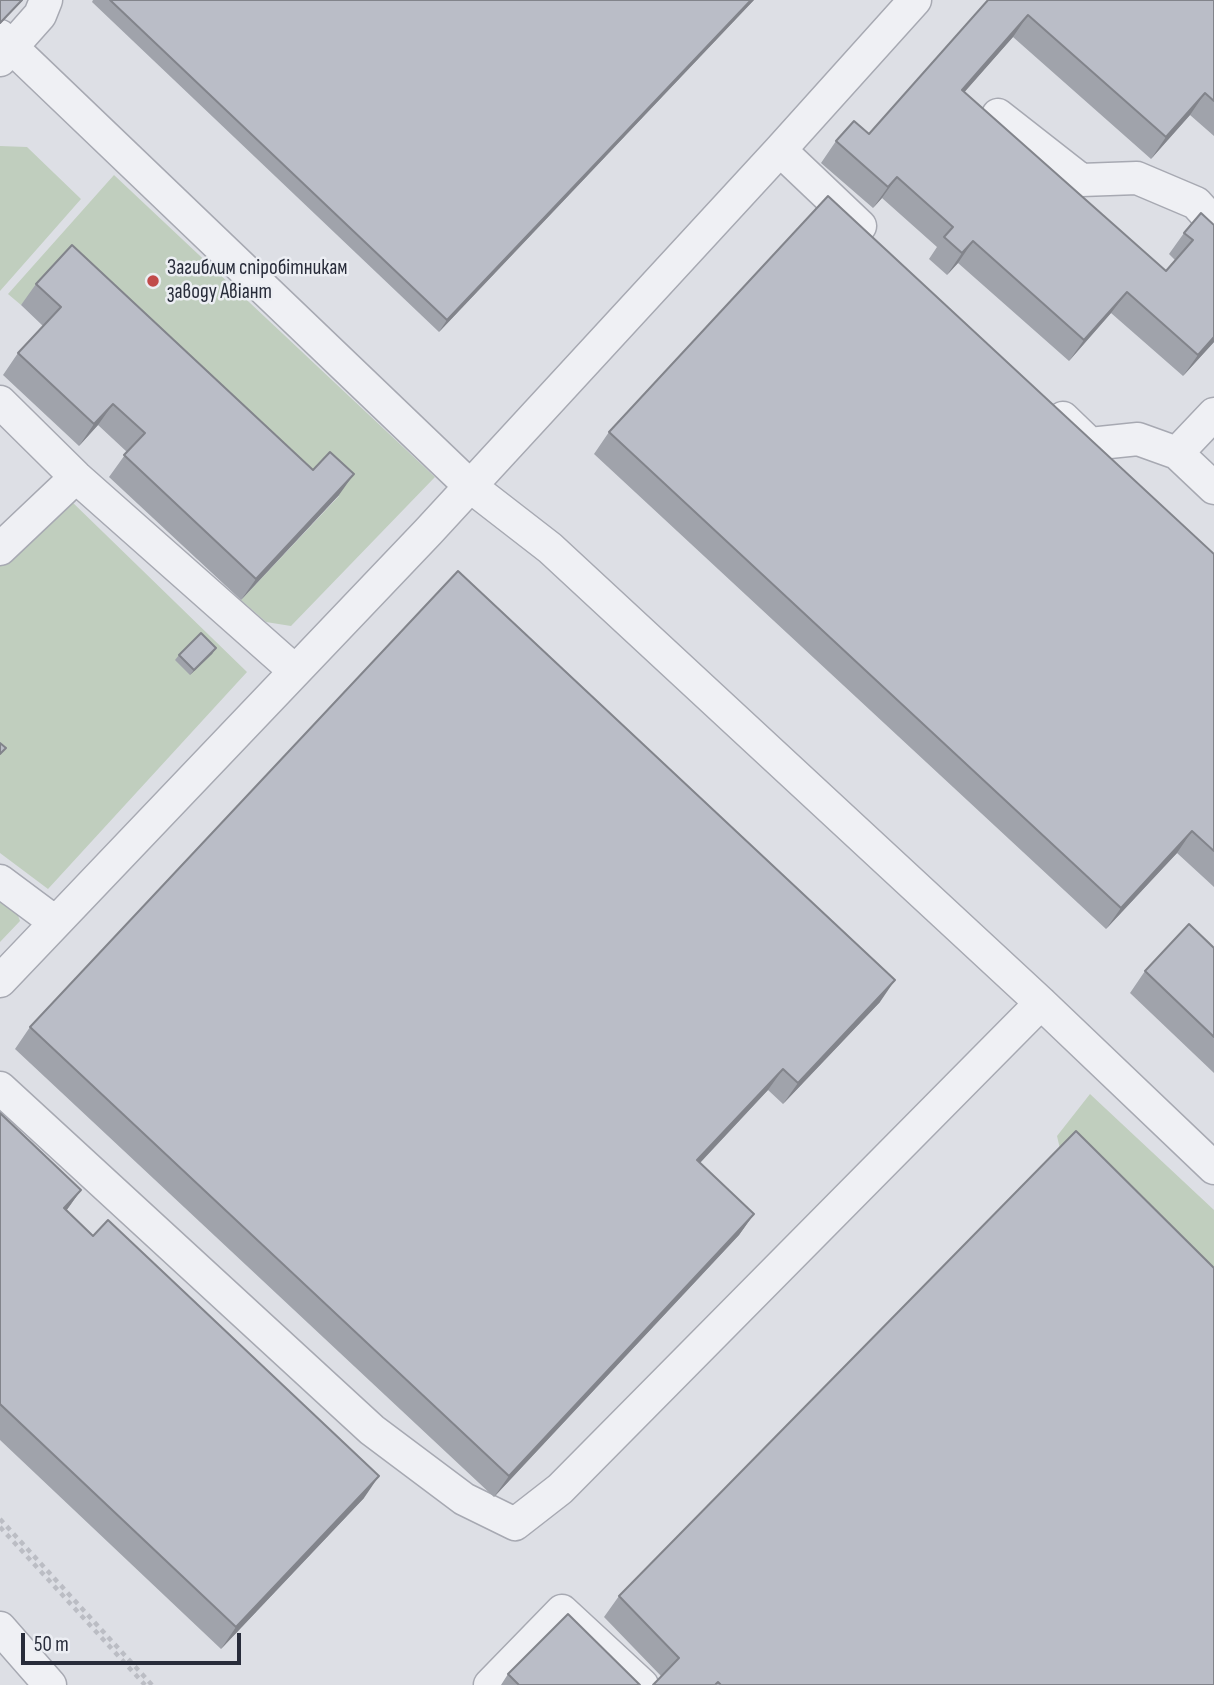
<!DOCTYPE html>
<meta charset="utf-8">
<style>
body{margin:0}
#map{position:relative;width:1214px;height:1685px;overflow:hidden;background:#dddfe5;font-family:"Sofia Sans Condensed",sans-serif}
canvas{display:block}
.scale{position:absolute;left:21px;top:1633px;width:220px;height:32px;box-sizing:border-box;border:4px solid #282c3a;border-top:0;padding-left:9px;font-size:21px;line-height:24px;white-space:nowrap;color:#282c3a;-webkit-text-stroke:5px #eceef3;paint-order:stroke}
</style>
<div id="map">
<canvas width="1214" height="1685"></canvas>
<div class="scale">50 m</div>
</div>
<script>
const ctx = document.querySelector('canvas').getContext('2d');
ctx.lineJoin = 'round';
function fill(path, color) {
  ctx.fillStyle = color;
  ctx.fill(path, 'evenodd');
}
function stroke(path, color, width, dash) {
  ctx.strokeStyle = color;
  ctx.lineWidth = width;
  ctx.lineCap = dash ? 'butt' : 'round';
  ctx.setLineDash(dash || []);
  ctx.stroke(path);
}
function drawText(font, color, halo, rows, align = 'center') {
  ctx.font = font + ' "Sofia Sans Condensed",sans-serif';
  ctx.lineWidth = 5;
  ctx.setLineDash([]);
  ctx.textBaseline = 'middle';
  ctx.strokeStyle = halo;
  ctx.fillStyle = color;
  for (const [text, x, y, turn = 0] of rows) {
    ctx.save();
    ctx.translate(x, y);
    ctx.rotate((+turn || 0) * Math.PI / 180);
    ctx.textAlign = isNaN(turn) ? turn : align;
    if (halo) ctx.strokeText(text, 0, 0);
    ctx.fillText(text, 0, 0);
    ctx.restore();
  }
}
const green = new Path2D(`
 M0,146L27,147L81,199L0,291Z
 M114,175L435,477L291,626L266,622L241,600L339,496L57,267L21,305L8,294Z
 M68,498L247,672L48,889L0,853V563Z
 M0,898L16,910L20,921L0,942Z
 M1090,1094L1214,1210V1304L1061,1153L1057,1136Z`);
const path = new Path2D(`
 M0,1519L152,1685
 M0,1527L145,1685`);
const minor = new Path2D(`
 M0,36L470,486L550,548L1041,1003L1214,1168
 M0,60L40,15L46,0
 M998,115L1081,180L1137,178L1196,203L1214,223
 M780,150L860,226
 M0,402L76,477L295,671
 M1063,418L1090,444L1138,439L1177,453L1214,488
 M1177,453L1214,414
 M0,549L76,477
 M0,881L55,922
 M0,981L428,532L780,150L915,0
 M0,1088L372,1430L464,1499L515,1524L560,1489L1041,1003
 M0,1628L50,1685
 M490,1685L562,1611L642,1685`);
const wall = new Path2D(`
 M93,0H754L439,332L92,2Z
 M988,0H1214V136L1190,115L1151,159L1013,37L964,92L1166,271L1175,260L1169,254L1184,233L1201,213L1214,342L1183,376L1111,313L1069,361L958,263L947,275L929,259L937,247L882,198L873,208L821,163L836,141L869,134Z
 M36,284L339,495L241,600L109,477L127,452L98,425L79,446L3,375L18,353L43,326L21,305Z
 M609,432L1214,554V887L1177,853L1106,929L594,454Z
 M216,648L212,654L190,675L175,660L179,655Z
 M1214,948V1073L1130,993L1145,971Z
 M880,1002L783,1104L768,1090L700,1163L754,1214L739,1235L494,1497L15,1049L30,1027Z
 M0,1113L81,1190L66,1211L364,1498L221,1649L0,1440Z
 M619,1596L1214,1685H653L661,1676L604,1617Z
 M508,1674L640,1685H501Z`);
const shadedWall = new Path2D(`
 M22,0H23L0,24V23Z
 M751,0H754L439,332L447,320Z
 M1028,15L1013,37L947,112L962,90Z
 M1205,93L1190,115L1151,159L1166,137Z
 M897,177L882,198L873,208L888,187Z
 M973,241L958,263L947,275L962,253Z
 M1127,292L1111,313L1069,361L1084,340Z
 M1214,337V342L1183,376L1198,355Z
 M113,404L98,425L79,446L94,424Z
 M354,474L339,495L241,600L256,579Z
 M216,648L212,654L190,675L194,670Z
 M1192,831L1177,853L1106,929L1121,908Z
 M895,980L880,1002L783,1104L798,1083Z
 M783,1069L768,1090L682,1182L697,1160Z
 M81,1190L66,1211L64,1208Z
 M754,1214L739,1235L494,1497L509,1476Z
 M379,1476L364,1498L221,1649L236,1627Z`);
const building = new Path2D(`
 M0,0H22L0,23Z
 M110,0H751L447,320Z
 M988,0H1214V101L1205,93L1166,137L1028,15L962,90L1166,271L1193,240L1184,233L1201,213L1214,225V337L1198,355L1127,292L1084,340L973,241L962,253L944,237L953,227L897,177L888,187L836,141L854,121L869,134Z
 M828,196L1214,554V851L1192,831L1121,908L609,432Z
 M72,245L313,470L330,452L354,474L256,579L124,455L145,433L113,404L94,424L18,353L61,307L36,284Z
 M458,571L895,980L798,1083L783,1069L697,1160L754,1214L509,1476L30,1027Z
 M201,633L216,648L194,670L179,655Z
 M0,743L6,748L0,754Z
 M1189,924L1214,948V1037L1145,971Z
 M0,1113L81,1190L64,1208L93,1236L108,1220L379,1476L236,1627L0,1404Z
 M1076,1131L1214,1268V1685H721L718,1682L715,1685H653L679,1658L619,1596Z
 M568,1614L640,1685H519L508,1674Z`);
const markers = [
 [153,281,7,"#c14a4a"]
];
const poiNames = [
 ["Загиблим спіробітникам",167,269],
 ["заводу Авіант",167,293]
];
fill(green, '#c0cebe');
stroke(minor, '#a7a9b2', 35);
stroke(path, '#bbbdc4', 4.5, [5, 5]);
stroke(minor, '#eff0f4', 32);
fill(wall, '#a0a3ab');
fill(shadedWall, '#82848b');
fill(building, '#babdc7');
stroke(building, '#82848b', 2);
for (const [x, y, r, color] of markers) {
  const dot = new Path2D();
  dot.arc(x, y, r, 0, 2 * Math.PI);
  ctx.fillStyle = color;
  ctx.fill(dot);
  stroke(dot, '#eceef3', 2.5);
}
drawText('21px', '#282c3a', '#eceef3', poiNames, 'left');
</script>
